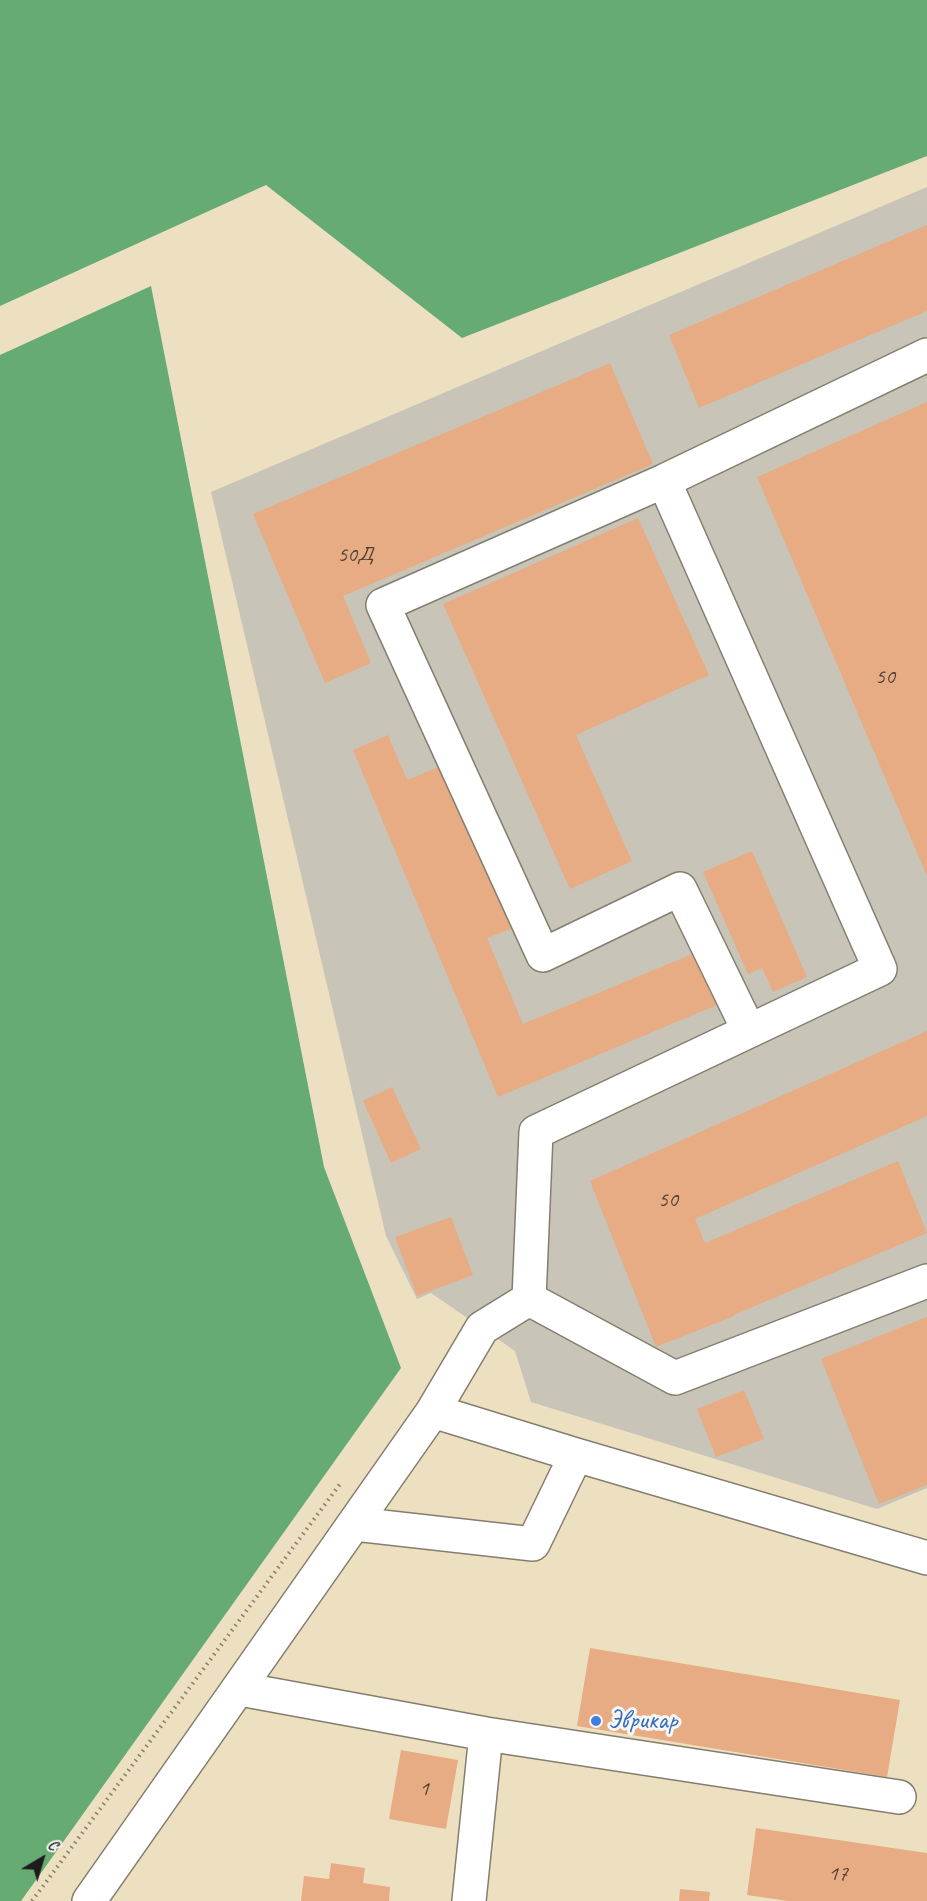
<!DOCTYPE html>
<meta charset="utf-8">
<style>
body{margin:0}
#map{position:relative;width:927px;height:1901px;overflow:hidden;background:#ede0c1;font-family:Caveat,sans-serif}
canvas{display:block}
.north{position:absolute;left:12px;top:1829px;width:60px;height:60px;-webkit-text-stroke:4px #f6f6f2;paint-order:stroke;rotate:38deg;font-size:16px;font-weight:700;line-height:24px;text-align:center;color:#1c1c1c}
.north::after{content:'';display:block;margin:auto;width:21px;height:27px;background:#1c1c1c;clip-path:polygon(50% 0,100% 100%,50% 72%,0 100%)}
</style>
<div id="map">
<canvas width="927" height="1901"></canvas>
<div class="north">С</div>
</div>
<script>
const ctx = document.querySelector('canvas').getContext('2d');
ctx.lineJoin = 'round';
function fill(path, color) {
  ctx.fillStyle = color;
  ctx.fill(path, 'evenodd');
}
function stroke(path, color, width, dash) {
  ctx.strokeStyle = color;
  ctx.lineWidth = width;
  ctx.lineCap = dash ? 'butt' : 'round';
  ctx.setLineDash(dash || []);
  ctx.stroke(path);
}
function drawText(font, color, halo, rows, align = 'center') {
  ctx.font = font + ' Caveat,sans-serif';
  ctx.lineWidth = 6;
  ctx.setLineDash([]);
  ctx.textBaseline = 'middle';
  ctx.strokeStyle = halo;
  ctx.fillStyle = color;
  for (const [text, x, y, turn = 0] of rows) {
    ctx.save();
    ctx.translate(x, y);
    ctx.rotate((+turn || 0) * Math.PI / 180);
    ctx.textAlign = isNaN(turn) ? turn : align;
    if (halo) ctx.strokeText(text, 0, 0);
    ctx.fillText(text, 0, 0);
    ctx.restore();
  }
}
const industrial = new Path2D(`
 M927,187V1488L877,1509L531,1402L515,1351L431,1293L417,1299L386,1236L211,492Z`);
const forest = new Path2D(`
 M0,0H927V156L462,338L266,185L0,306Z
 M151,286L324,1167L401,1368L21,1901H0V355Z`);
const building = new Path2D(`
 M927,225V311L699,408L669,335Z
 M610,363L653,464L343,596L371,663L325,683L253,514Z
 M927,402V876L757,477Z
 M638,518L709,675L576,735L632,861L570,889L443,604Z
 M388,735L407,780L446,764L514,928L487,938L523,1024L695,953L717,1005L498,1097L353,750Z
 M752,851L807,977L773,992L762,968L748,974L703,872Z
 M927,1031V1116L695,1219L705,1243L898,1161L927,1233L734,1315V1316L656,1347L590,1181Z
 M392,1087L421,1149L391,1163L363,1101Z
 M451,1217L473,1275L417,1296L395,1237Z
 M927,1317V1485L879,1504L821,1359Z
 M744,1390L764,1439L716,1457L697,1409Z
 M590,1648L900,1700L887,1777L577,1726Z
 M401,1750L458,1760L446,1829L389,1819Z
 M756,1828L927,1853V1901H788L747,1895Z
 M331,1863L365,1868L363,1883L390,1887L389,1901H301L304,1876L329,1879Z
 M680,1889L710,1892L709,1901H679Z`);
const path = new Path2D(`
 M32,1901L340,1484`);
const minor = new Path2D(`
 M749,1031L680,889L543,955L383,605L664,481L927,355
 M529,1299L536,1132L880,969L664,481
 M433,1411L482,1328L529,1299L675,1378L927,1281
 M355,1524L533,1544L576,1455
 M240,1689L486,1734L899,1797
 M89,1901L433,1411L576,1455L927,1558
 M469,1901L486,1734`);
const markers = [
 [596,1721,6,"#3f7fe0"]
];
const numberNames = [
 ["50Д",355,555],
 ["50",885,677],
 ["50",668,1200],
 ["1",424,1789],
 ["17",838,1874]
];
const shopNames = [
 ["Эврикар",608,1721]
];
fill(industrial, '#c8c4b8');
fill(forest, '#66ac72');
fill(building, '#e7ac84');
stroke(minor, '#847e6e', 36);
stroke(path, '#847e6e', 4, [1.5, 4.5]);
stroke(minor, '#fff', 33);
for (const [x, y, r, color] of markers) {
  const dot = new Path2D();
  dot.arc(x, y, r, 0, 2 * Math.PI);
  ctx.fillStyle = color;
  ctx.fill(dot);
  stroke(dot, '#f6f6f2', 2);
}
drawText('22px', '#4f4036', null, numberNames);
drawText('26px', '#366cbe', '#f6f6f2', shopNames, 'left');
</script>
